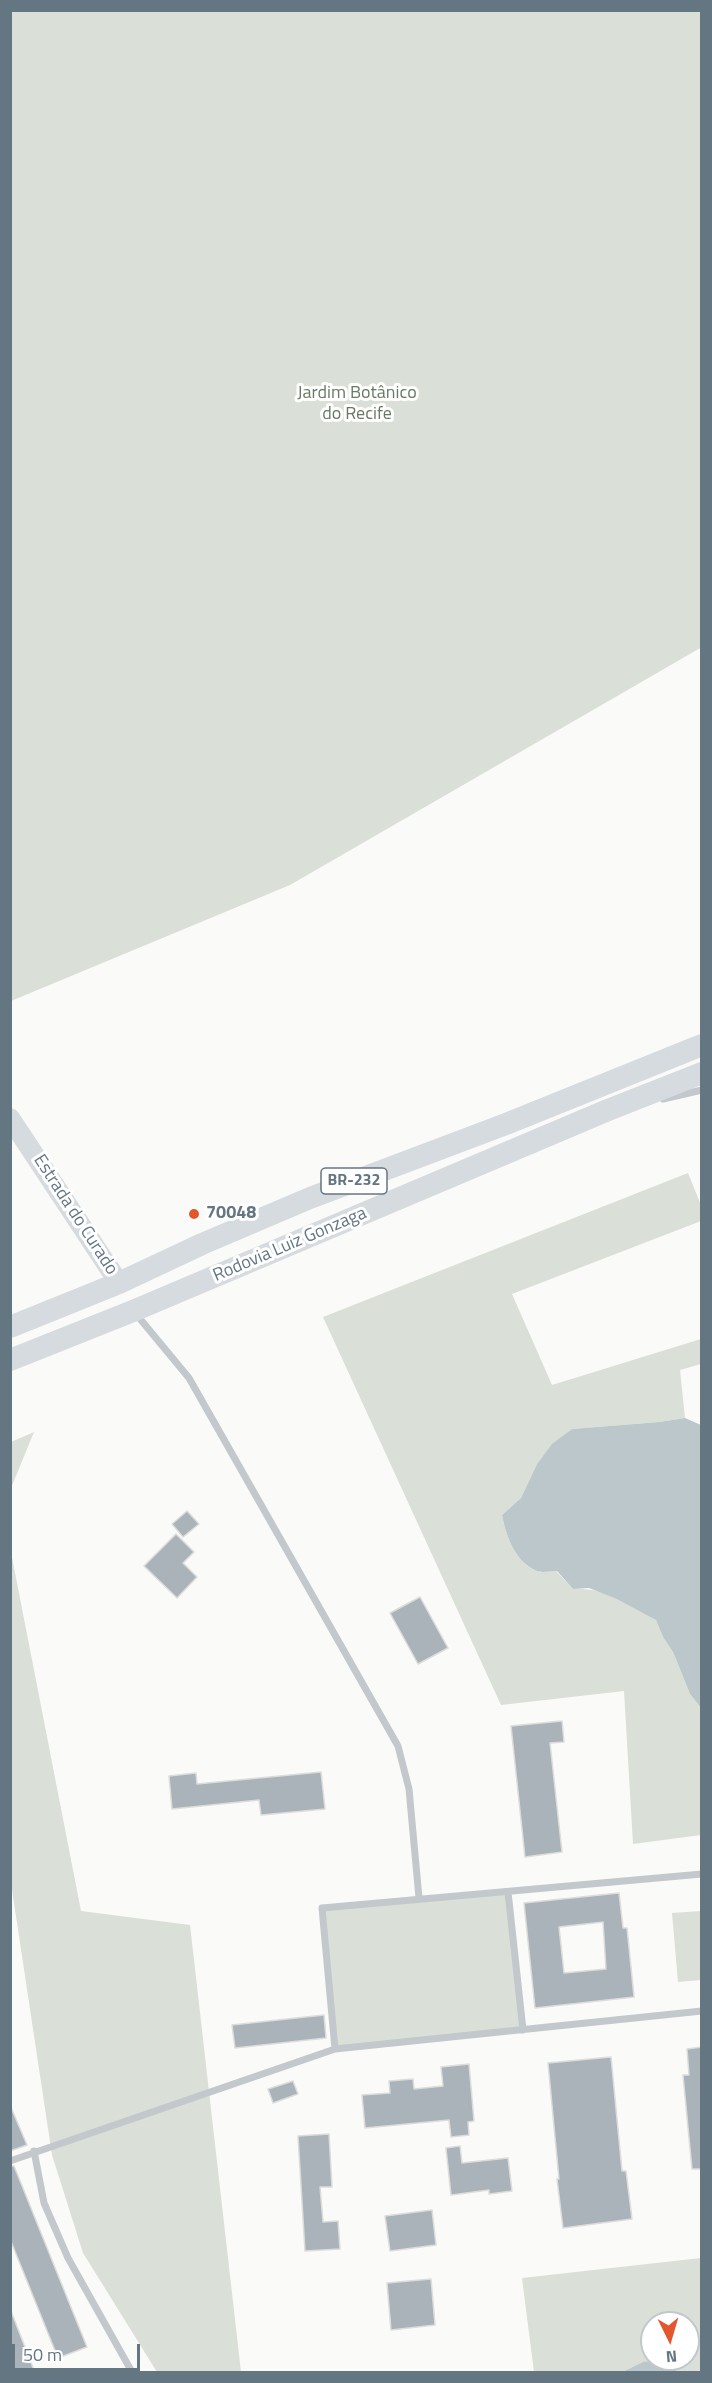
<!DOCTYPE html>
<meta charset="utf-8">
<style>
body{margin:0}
#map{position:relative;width:712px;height:2383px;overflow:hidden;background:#fafaf8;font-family:"Titillium Web",sans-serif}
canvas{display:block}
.frame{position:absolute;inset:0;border:12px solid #657683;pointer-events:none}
.north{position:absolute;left:640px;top:2311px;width:60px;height:60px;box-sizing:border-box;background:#fff;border:2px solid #c1c8cd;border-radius:50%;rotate:175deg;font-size:16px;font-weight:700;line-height:24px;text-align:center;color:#657683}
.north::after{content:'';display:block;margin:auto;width:21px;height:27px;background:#e4572e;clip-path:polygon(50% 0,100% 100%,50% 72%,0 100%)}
.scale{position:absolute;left:12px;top:2344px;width:128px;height:27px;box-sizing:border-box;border:3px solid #657683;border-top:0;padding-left:8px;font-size:18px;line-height:21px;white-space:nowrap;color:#657683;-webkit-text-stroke:4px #fff;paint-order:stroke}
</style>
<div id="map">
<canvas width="712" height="2383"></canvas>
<div class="frame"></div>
<div class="north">N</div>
<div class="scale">50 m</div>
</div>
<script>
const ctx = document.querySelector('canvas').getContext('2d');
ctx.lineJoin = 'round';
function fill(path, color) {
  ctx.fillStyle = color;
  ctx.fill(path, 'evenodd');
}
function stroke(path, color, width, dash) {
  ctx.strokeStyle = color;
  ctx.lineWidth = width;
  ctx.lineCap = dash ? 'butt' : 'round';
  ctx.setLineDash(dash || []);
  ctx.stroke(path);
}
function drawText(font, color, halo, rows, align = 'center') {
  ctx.font = font + ' "Titillium Web",sans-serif';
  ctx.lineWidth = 6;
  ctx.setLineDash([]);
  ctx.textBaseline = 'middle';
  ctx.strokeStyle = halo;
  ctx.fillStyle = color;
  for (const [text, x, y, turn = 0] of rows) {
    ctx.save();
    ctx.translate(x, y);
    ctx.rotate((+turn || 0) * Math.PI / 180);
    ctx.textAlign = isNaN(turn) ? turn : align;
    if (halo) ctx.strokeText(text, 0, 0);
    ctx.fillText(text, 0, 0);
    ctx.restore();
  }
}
const green = new Path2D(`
 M11,10L701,11L702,647L290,885L11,1001Z
 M688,1173L701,1205V1221L512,1294L552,1385L701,1339V1364L680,1370L685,1418L659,1422L572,1429L552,1445L537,1464L521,1498L502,1515C506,1536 515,1562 537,1571C542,1573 551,1571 556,1571L573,1589C602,1587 631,1604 656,1620L663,1637L673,1652L690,1694L701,1708V1835L633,1844L624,1691L501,1705L323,1317Z
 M34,1432L11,1488V1442Z
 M10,1547L81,1911L190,1925L241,2372H157L83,2253L52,2155L11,1883Z
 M508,1892L523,2030L335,2049L322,1908Z
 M701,1911V1980L678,1982L672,1913Z
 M701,2258V2372H679L670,2366L643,2362L622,2372H534L522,2278ZM652,2323H688V2359H652Z`);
const water = new Path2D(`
 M685,1418L701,1425V1708L690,1694L673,1652L663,1637L656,1620L617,1599L589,1588L573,1589L557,1571C551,1571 542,1573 537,1571C515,1562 506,1536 502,1515L521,1498L537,1464L552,1444L572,1429L659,1422Z
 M658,2360L679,2372H622L643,2362Z`);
const building = new Path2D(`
 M187,1511L199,1524L183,1537L172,1524Z
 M176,1534L194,1552L183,1563L197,1577L177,1598L144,1566Z
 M420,1597L448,1648L418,1664L390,1613Z
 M562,1721L564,1742L550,1743L562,1852L525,1857L511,1726Z
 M321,1772L325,1809L261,1815L259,1800L172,1809L169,1776L196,1773L197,1784Z
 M619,1893L623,1928H627L634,1997L535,2008L524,1903ZM603,1922L606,1969L564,1973L559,1927Z
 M324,2015L326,2038L235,2048L232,2025Z
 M702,2047V2169H692L683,2075H689L687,2049Z
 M611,2057L622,2171H626L632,2219L563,2228L557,2179H559L548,2063Z
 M469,2064L474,2121L468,2122L469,2135L451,2137L449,2120L365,2128L362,2095L390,2093L389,2081L413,2079L414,2089L443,2086L441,2067Z
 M293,2081L298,2094L273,2103L268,2089Z
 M10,2105L27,2145L10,2151Z
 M329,2134L332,2187H320L323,2222L338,2221L340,2249L305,2251L298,2136Z
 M460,2146L462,2163L508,2158L512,2191L489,2194V2190L451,2195L446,2148Z
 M10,2166H14L87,2347L58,2358L10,2239Z
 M432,2210L436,2245L390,2251L385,2216Z
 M431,2279L435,2325L391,2330L387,2283Z
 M10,2311H11L35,2373H10Z`);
const service = new Path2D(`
 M663,1099L702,1090
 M136,1314L189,1378L398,1746L409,1789L419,1898
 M702,1874L322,1908L335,2049L702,2011
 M508,1892L523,2030
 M34,2151L44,2203L68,2258L132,2372
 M10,2161L335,2049`);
const secondary = new Path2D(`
 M10,1118L119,1283`);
const trunk = new Path2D(`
 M10,1327L119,1283L202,1244L310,1198L506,1124L702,1045
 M10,1360L133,1311L608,1110L702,1073`);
const markers = [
 [194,1214,6,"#e4572e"]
];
const shields = [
 [354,1181,66]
];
const shieldNames = [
 ["BR-232",354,1181]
];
const parkNames = [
 ["Jardim Botânico",357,394],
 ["do Recife",357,415]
];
const poiNames = [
 ["70048",206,1214]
];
const streetNames = [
 ["Estrada do Curado",75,1215,57],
 ["Rodovia Luiz Gonzaga",290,1245,-23]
];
fill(green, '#dadfd7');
fill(water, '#bbc7cb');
fill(building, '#aab3b9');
stroke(building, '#dcdcda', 1.5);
stroke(service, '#c3c8cc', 7);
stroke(secondary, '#d6dbdf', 20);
stroke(trunk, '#d6dbdf', 22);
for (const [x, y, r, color] of markers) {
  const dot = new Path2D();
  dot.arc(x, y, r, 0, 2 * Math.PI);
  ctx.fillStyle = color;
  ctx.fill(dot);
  stroke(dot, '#fff', 2);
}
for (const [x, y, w] of shields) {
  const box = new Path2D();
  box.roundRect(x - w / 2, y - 13, w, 26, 4.5);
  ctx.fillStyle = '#fff';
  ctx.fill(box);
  stroke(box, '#657683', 1.5);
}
drawText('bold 16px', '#657683', null, shieldNames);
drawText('18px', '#687a64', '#fff', parkNames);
drawText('bold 18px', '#657683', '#fff', poiNames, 'left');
drawText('18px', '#657683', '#fff', streetNames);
</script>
